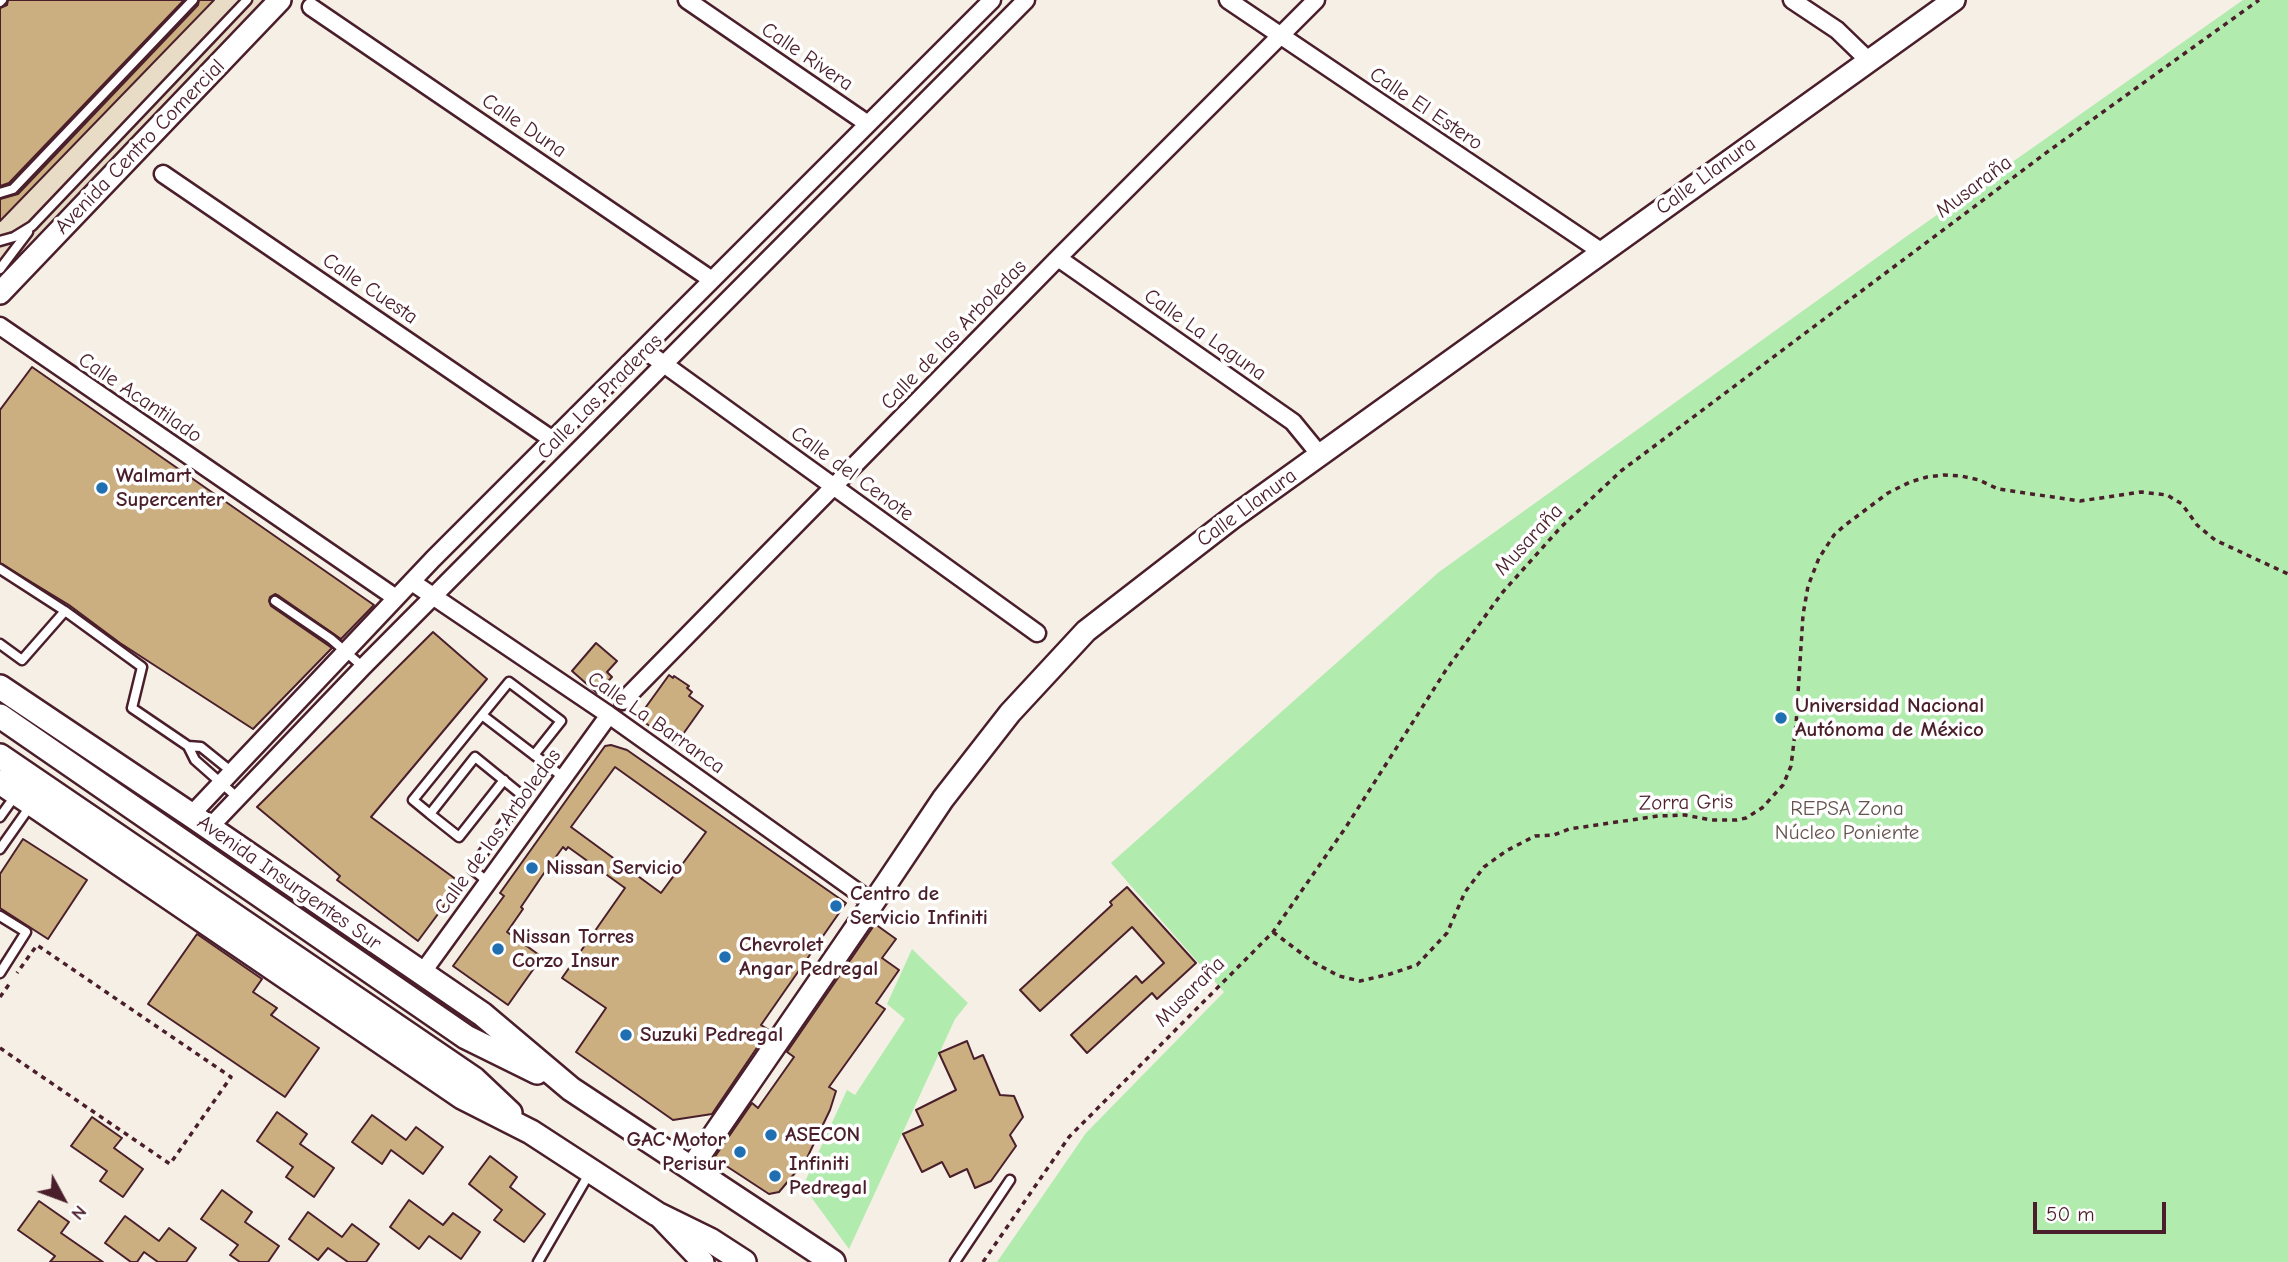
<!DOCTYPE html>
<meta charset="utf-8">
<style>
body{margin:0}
#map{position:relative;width:2288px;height:1262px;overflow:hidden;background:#f5efe6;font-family:"Comic Neue",sans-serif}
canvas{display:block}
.north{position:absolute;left:28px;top:1164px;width:70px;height:70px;-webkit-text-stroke:5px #fff;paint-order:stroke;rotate:131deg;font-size:19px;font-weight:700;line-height:28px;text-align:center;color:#4a1f2b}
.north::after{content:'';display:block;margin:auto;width:24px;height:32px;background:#4a1f2b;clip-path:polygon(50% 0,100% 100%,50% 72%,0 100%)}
.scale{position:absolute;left:2033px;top:1202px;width:133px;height:32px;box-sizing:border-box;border:4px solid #4a1f2b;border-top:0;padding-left:9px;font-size:21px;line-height:24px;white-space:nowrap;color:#4a1f2b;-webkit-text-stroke:5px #fff;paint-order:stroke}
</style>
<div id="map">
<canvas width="2288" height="1262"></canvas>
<div class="north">N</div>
<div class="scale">50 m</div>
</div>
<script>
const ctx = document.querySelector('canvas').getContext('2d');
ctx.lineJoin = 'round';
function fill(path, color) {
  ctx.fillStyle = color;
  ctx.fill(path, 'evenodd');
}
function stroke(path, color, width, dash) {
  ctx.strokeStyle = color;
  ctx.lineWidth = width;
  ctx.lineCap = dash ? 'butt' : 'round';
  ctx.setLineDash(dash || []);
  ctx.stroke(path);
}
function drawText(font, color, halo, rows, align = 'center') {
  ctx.font = font + ' "Comic Neue",sans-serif';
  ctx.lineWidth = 7;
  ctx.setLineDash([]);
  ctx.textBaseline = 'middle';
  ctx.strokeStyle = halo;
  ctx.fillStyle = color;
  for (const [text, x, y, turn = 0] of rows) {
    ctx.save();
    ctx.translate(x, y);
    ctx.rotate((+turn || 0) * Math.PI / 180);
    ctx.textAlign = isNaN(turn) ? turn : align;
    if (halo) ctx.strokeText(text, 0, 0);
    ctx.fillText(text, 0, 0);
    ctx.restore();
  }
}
const built = new Path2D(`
 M0,0H270L63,215L0,276Z`);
const green = new Path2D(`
 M2243,0H2288V1262H997L1086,1133L1224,992L1111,863L1439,572L1907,236Z
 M912,949L968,1003L955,1019L849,1249L803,1186L847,1090L855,1095L905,1019L887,1004Z`);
const building = new Path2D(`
 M8,0H184L9,183L0,186V8L7,5Z
 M199,0H214L0,221V199L18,194L198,5Z
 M32,367L374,605L341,639L279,596L275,594L270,597L269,601L271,606L332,648L253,729L120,643L69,605L0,563V410Z
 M433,632L487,679L371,817L461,883L418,941L337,880L340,876L257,807Z
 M596,643L617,661L607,672L612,677L597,693L572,671Z
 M669,675L673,678L674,676L689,686L687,688L692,692L689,696L703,706L676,744L638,718Z
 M611,745L627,750L846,903L761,1025L769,1030L712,1114L673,1120L576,1052L606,1008L562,978L625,888L568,847L566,850L563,847L542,876L521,907L523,909L507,932L542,957L508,1005L453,966L504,896L500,893L605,746ZM615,767L706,832L661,893L571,827Z
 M23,839L87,880L48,939L0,908V874Z
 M1127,887L1196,963L1157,999L1152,993L1087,1053L1071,1035L1136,976L1142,983L1164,963L1132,927L1040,1011L1020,990L1112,905L1110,902Z
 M875,924L896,939L882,958L899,970L876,1003L885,1009L829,1087L836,1091L830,1110L806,1160L779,1192L769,1194L714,1158L752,1103L758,1108L794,1057L787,1052Z
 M197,934L262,979L253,992L277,1008L271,1015L319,1048L285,1097L148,1004Z
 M967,1041L974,1059L983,1055L1000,1095L1014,1096L1023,1117L1010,1135L1016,1146L991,1181L975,1188L967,1169L950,1177L942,1162L922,1172L903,1134L923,1125L916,1110L956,1090L939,1053Z
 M277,1112L307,1134L300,1144L334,1168L314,1197L286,1177L293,1167L257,1141Z
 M372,1115L406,1140L416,1127L443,1147L423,1174L391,1150L382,1164L352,1142Z
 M92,1117L122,1138L114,1148L143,1169L123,1197L100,1181L107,1171L71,1146Z
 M490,1156L517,1177L510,1187L545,1214L524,1242L494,1220L502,1210L469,1184Z
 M222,1190L252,1212L245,1222L279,1246L268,1262H240L230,1255L238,1245L201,1219Z
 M409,1200L443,1225L453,1213L480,1232L461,1259L429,1236L419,1249L390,1227Z
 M39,1201L69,1222L61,1233L103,1262H50L55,1256L18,1230Z
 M308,1212L342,1237L352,1224L379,1244L366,1262H348L328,1248L318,1260L289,1239Z
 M125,1216L159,1241L169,1228L196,1248L186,1262H158L144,1252L137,1262H131L105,1243Z`);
const path = new Path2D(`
 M1273,932L1313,962L1339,976L1360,981L1390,974L1417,965L1447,933L1465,892L1484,867L1506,851L1535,836L1554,835L1569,829L1658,816L1685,815L1711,820H1737L1746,818L1762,808L1783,785L1791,766L1796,725L1803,615L1808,586L1819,558L1834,535L1844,526L1888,493L1910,482L1927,477L1944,475L1961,476L1979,480L1998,489L2080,501L2141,492L2167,495L2182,504L2197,525L2215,540L2288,574
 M0,997L10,983
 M0,1048L170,1164L231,1077L37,945L17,973
 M983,1262L1069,1137L1273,932L1346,827L1446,670L1502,593L1561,527L1621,471L2050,150L2259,0`);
const service = new Path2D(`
 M0,2L2,0
 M0,193L13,189L193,0
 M0,241L14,237L32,226L247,0
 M0,269L28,232
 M0,569L65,611L142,667L132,708L188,746
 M275,601L331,639L363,667
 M0,644L22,660L65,611
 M482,715L509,682L561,721L534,755
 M232,772L201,747L188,746L195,760L238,798
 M430,814L459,837L504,780
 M0,817L15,796
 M0,849L31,805
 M487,881L472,869L523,796L475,757L430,814L413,800L482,715L563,777
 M0,916L26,932L0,973
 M538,1262L589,1174
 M955,1262L1010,1180`);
const minor = new Path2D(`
 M687,0L868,124
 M1228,0L1602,252
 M1792,0L1837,30L1868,60
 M311,7L712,280
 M163,174L553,440
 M1058,258L1293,422L1320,455
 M0,326L396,598
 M643,349L1037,633
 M412,582L609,715L873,903
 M623,701L1058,258L1316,0
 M191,815L433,559L992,0
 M209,828L363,667L1026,0
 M422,973L609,715`);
const tertiary = new Path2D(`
 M0,293L280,0
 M691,1168L886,884L943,799L1010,713L1086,631L1232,518L1954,0
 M661,1218L703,1262`);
const secondary = new Path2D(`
 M0,687L191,815L482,1014L571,1089L833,1262
 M0,716L466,1037L537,1072
 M0,756L474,1079L510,1113
 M0,782L462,1097L531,1132L657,1214L710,1240L744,1262`);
const markers = [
 [102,488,7,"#1f6fb2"],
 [1781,718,7,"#1f6fb2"],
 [532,868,7,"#1f6fb2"],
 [836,906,7,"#1f6fb2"],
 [498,949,7,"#1f6fb2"],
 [725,957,7,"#1f6fb2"],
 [626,1035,7,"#1f6fb2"],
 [771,1135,7,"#1f6fb2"],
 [740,1152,7,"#1f6fb2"],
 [775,1176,7,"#1f6fb2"]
];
const streetNames = [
 ["Calle Rivera",807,57,34],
 ["Calle El Estero",1426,109,34],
 ["Calle Duna",524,126,34],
 ["Avenida Centro Comercial",140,147,-46],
 ["Calle Llanura",1706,176,-36],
 ["Musaraña",1974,187,-37],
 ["Calle Cuesta",370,289,34],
 ["Calle de las Arboledas",954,335,-46],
 ["Calle La Laguna",1205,335,35],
 ["Calle Las Praderas",600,397,-45],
 ["Calle Acantilado",140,398,34],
 ["Calle del Cenote",852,474,36],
 ["Calle Llanura",1247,508,-36],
 ["Musaraña",1529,540,-47],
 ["Calle La Barranca",656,723,35],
 ["Zorra Gris",1686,803,-1],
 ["Calle de las Arboledas",498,832,-54],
 ["Avenida Insurgentes Sur",289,883,35],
 ["Musaraña",1190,992,-45]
];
const poiNames = [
 ["Walmart",116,476],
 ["Supercenter",116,500],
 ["Universidad Nacional",1795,706],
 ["Autónoma de México",1795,730],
 ["Nissan Servicio",546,868],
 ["Centro de",850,894],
 ["Servicio Infiniti",850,918],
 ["Nissan Torres",512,937],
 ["Corzo Insur",512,961],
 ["Chevrolet",739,945],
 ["Angar Pedregal",739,969],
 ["Suzuki Pedregal",640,1035],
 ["ASECON",785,1135],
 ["GAC Motor",726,1140,"right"],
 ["Perisur",726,1164,"right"],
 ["Infiniti",789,1164],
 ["Pedregal",789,1188]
];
const parkNames = [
 ["REPSA Zona",1847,809],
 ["Núcleo Poniente",1847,833]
];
fill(built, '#e8dcc7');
fill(green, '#b2ebae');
fill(building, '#cbaf80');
stroke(building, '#4a1f2b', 2);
stroke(service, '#4a1f2b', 13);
stroke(minor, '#4a1f2b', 21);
stroke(tertiary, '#4a1f2b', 26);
stroke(secondary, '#4a1f2b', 28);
stroke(path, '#4a1f2b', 3.5, [5, 5]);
stroke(service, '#fff', 8);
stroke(minor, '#fff', 16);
stroke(tertiary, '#fff', 21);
stroke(secondary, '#fff', 23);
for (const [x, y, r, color] of markers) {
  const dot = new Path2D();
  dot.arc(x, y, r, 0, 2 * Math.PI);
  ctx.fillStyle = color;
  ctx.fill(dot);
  stroke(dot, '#fff', 2.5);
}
drawText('21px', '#4a1f2b', '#fff', streetNames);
drawText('bold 21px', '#4a1f2b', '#fff', poiNames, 'left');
drawText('21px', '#64524c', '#fff', parkNames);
</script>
